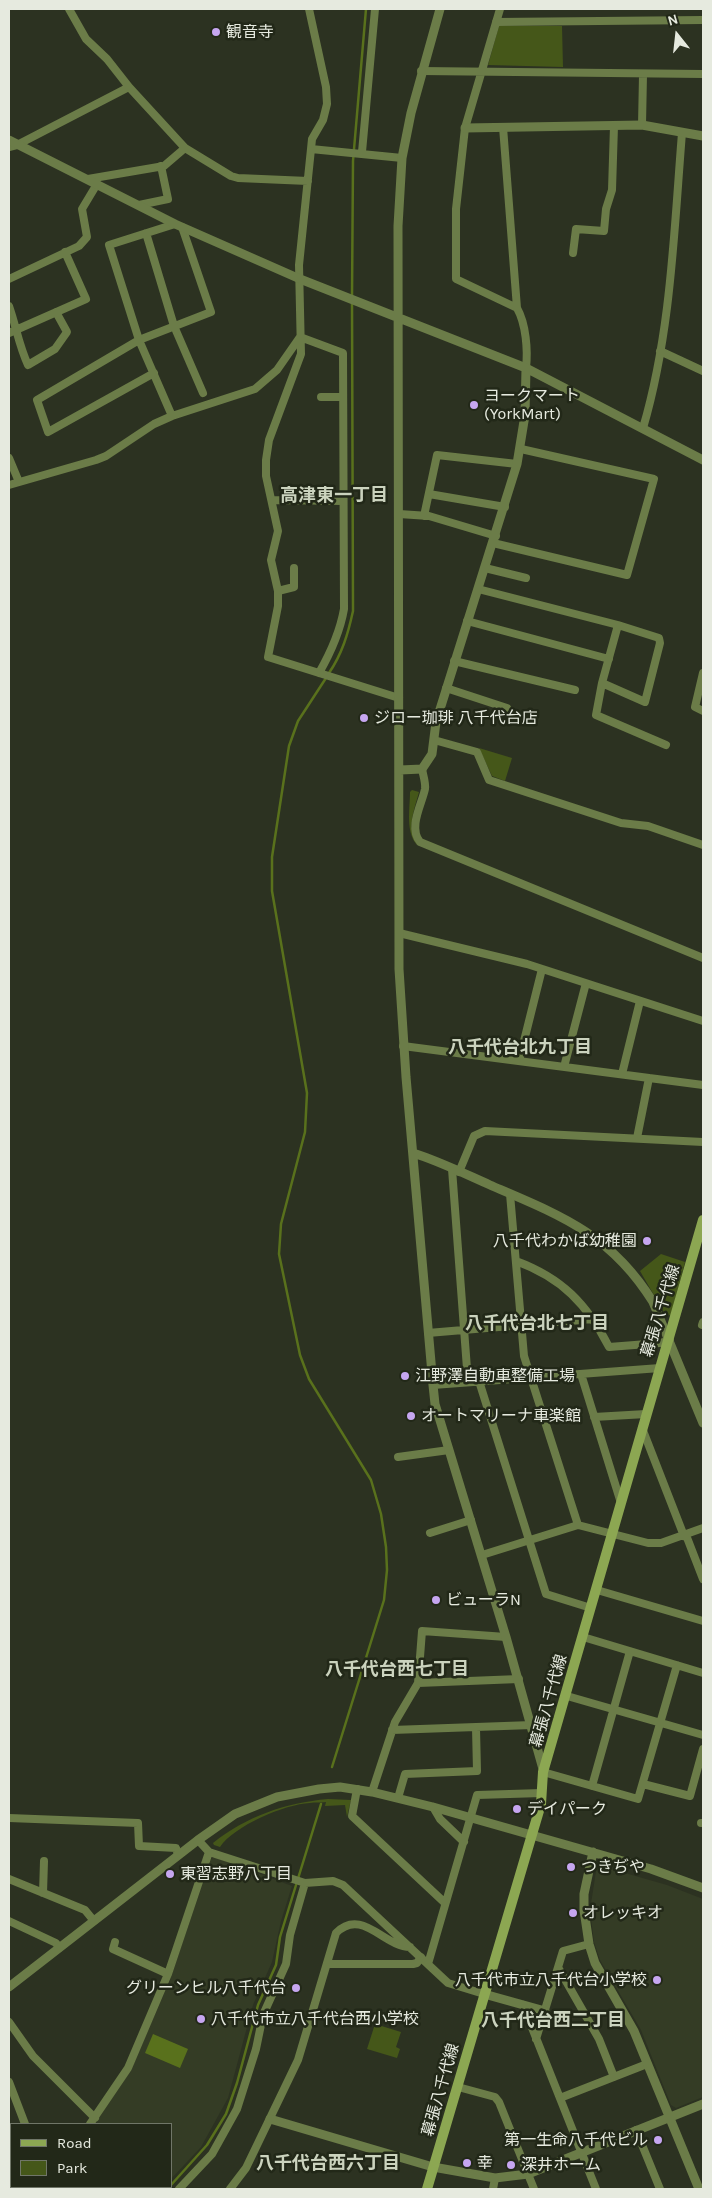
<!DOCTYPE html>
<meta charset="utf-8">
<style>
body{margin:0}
#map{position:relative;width:712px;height:2198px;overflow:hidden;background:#2c3221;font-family:Karla,sans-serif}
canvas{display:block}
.frame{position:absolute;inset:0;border:10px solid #e6eadf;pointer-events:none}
.legend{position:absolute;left:10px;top:2123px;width:162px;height:65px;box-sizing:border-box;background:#222818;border:1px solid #707668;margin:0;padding:6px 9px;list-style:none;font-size:15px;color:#e6eadf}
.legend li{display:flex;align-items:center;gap:10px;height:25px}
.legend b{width:25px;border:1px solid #707668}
.north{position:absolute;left:652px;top:10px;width:50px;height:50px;-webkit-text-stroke:4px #222818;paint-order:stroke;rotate:344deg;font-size:14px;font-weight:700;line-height:20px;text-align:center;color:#e6eadf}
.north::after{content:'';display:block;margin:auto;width:18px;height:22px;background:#e6eadf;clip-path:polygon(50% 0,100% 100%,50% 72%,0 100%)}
</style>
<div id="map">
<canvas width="712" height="2198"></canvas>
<div class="frame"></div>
<ul class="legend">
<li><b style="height:6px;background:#8ca752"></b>Road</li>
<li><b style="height:14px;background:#455719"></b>Park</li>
</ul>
<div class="north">N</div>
</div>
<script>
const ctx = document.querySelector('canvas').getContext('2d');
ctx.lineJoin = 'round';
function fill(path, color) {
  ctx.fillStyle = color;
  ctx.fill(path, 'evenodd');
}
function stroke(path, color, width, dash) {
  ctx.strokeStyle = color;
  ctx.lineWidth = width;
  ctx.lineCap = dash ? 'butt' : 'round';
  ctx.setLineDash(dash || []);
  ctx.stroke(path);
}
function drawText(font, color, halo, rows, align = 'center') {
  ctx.font = font + ' Karla,"Noto Sans JP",sans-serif';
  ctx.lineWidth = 5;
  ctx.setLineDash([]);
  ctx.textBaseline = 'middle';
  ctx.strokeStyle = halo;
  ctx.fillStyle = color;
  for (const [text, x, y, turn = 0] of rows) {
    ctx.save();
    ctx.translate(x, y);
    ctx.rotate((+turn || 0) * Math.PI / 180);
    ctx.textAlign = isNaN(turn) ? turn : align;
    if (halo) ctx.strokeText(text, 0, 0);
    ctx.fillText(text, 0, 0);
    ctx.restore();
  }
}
const built = new Path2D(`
 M215,1857L292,1886L281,1921L272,1962L253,2005L228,2098L201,2147L171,2179V2124H95L131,2070L170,1980L211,1859Z
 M597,1865L667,1885L703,1899V2097L676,2108L671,2105L641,2030L600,1960L594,1942L590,1910Z
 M20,2187H164L161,2189H16Z`);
const green = new Path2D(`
 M499,26H562L563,67L488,65Z
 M479,748L512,758L505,781L492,776Z
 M412,790L419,792C414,811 406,829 418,846C405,833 410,809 410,792Z
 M661,1254L685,1262L671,1315L666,1316L640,1271Z
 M328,1799L351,1800L347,1817L345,1805L325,1806L326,1802C320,1803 315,1802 310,1803C285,1804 234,1826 220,1847L214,1845L213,1843C247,1816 285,1803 328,1799Z
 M375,2024L401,2032L396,2047L400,2049L397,2058L367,2049Z`);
const water = new Path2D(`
 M153,2034L188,2049L180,2068L145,2053Z`);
const stream = new Path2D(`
 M352,296L353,161L366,9
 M329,673C342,654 348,634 353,611L352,302
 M326,678L298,721L289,746L272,857V891L307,1093L305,1132L281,1224L279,1254L300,1355L309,1379L371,1480L381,1514L386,1547L387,1570L384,1600L332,1767
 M171,2185L207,2145L226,2114L237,2083L258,2005L276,1965L280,1937L321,1804
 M167,2189L169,2187`);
const minor = new Path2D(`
 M69,9L86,39L107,59L129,87L185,148L231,176L238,178L308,181
 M309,9L326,87L327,104L323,120L312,139L311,149L299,265L301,354L269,440L266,460V476L278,531L271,560L278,591V606L268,657L399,698
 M500,9L465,128L456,209V279L517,308
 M496,22L703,20
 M421,71L703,74
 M642,125L643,75
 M503,127L517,308C526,324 528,350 526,368
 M9,147L17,145L129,87
 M311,149L402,158
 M362,152L375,9
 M88,179L164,166L185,148
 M139,205L168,199L161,166
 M146,233L174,326L203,393
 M573,253L576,229L604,231L606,209L612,190L614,126
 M9,279L79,246L87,237L82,209L97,184
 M9,306C16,326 19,346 28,365L55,349L67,332L56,312
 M9,333L86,299L65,252
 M300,337L343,353L344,609C340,632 331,652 319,673
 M660,351L703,371
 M154,373L48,432L37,400L139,340L211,312L182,227
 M321,397H343
 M172,416L139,340L109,245L175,224
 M643,428C671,333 674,231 682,133
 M9,458L19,482
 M9,485L96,460L106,456L154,424L172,416L255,389L277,370L300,337
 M429,494L505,507
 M272,500L343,501
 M399,514L429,516L496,536
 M424,516L437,455L517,464
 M493,543L627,575L654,479L521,449
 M485,568L526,578
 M478,589L618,625L659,638L660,643L645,702L602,683L618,625
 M278,591L294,587V568
 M467,621L609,659
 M454,661L575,690
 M703,673L695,707L703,711
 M602,683L596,715L666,745
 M446,688L507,708
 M434,740L477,752L489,780L621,823L648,826L703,845
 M422,769C423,775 426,783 425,789C422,804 408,827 420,842L703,958
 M399,933L527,964L703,1021
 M403,1046L703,1085
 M519,1061L542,969
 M564,1067L586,983
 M622,1074L640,1001
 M637,1138L649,1078
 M452,1169L468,1382
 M459,1172L474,1136L485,1131L703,1142
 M510,1194L524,1356L578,1525
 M516,1261C562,1278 587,1304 609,1347L660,1343L670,1340
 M702,1325L703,1322
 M428,1333L593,1319
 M581,1374L621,1503
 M479,1381L546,1594L591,1608
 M433,1385L660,1368
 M594,1417L646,1414
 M642,1428L684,1536
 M398,1457L449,1450
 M430,1533L471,1520
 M686,1535L703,1579
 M482,1555L578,1525L648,1543H661L703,1528
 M597,1590L703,1621
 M583,1637L703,1673
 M418,1683L519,1679
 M567,1696L703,1735
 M392,1730L532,1725
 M543,1772L638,1799L677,1665
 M643,1784L690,1796L703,1749
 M592,1786L630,1651
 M357,1789L352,1816L445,1903
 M372,1792L395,1722L418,1683L422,1631L506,1637
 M398,1798L405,1774L477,1771L476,1728
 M433,1807L440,1819L464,1842
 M9,1818L138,1823L139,1846L176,1848L178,1855
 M701,1823H703
 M198,1840L209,1852L305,1883L333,1881L343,1885L448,1983L484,1994
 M9,1879L85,1910L94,1921
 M43,1893L44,1861
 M9,1921L56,1943L59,1948
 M115,1942L113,1949L168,1974
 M327,1964H413L417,1963L421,1957
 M428,1964L477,1795L542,1793
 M559,1969L599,2039L614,2077
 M523,2005L596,2189
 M9,2022L33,2056L95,2118
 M536,2039L563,1951L589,1944
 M9,2082L25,2124
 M458,2087L495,2097L499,2102L534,2189
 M560,2098L647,2064
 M90,2124L128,2068L168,1974L209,1852
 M636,2130L660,2189
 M11,2189L14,2187
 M179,2189L212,2154L237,2109L256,2049L263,2015L286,1964L290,1935L305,1883
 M230,2189L246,2168L298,2060L336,1933C362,1907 384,1947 410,1947
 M493,2189L495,2178`);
const tertiary = new Path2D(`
 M440,9L411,113L402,158L398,226L399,969L406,1077L433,1385L435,1404L506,1637L543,1769
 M465,128L642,125L703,136
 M9,140L175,224L300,279L526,368L703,460
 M400,770L422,769L432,754L436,722L517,464L525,415L526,368
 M413,1153C439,1161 465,1174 490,1185C560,1215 611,1234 653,1302L703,1423
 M593,1852L584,1894V1910L589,1944L595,1963L634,2031L699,2189
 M9,1987L198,1840L235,1814L277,1797L319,1789L340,1787L372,1792L433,1807L651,1869L703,1888
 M484,1994L545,2011
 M270,2119L433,2167L495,2178L528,2174L703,2104`);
const secondary = new Path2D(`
 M427,2189L541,1804L543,1772L703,1220`);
const markers = [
 [216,32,5,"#c6a6f0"],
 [474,405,5,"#c6a6f0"],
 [364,718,5,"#c6a6f0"],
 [647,1241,5,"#c6a6f0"],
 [405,1376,5,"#c6a6f0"],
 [411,1416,5,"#c6a6f0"],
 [436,1600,5,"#c6a6f0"],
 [517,1809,5,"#c6a6f0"],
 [571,1867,5,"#c6a6f0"],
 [170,1874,5,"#c6a6f0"],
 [573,1913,5,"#c6a6f0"],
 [657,1980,5,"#c6a6f0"],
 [296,1988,5,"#c6a6f0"],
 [201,2019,5,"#c6a6f0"],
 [658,2140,5,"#c6a6f0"],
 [467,2163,5,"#c6a6f0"],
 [511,2165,5,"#c6a6f0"]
];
const poiNames = [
 ["観音寺",226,32],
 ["ヨークマート",484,396],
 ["(YorkMart)",484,414],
 ["ジロー珈琲 八千代台店",374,718],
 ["八千代わかば幼稚園",637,1241,"right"],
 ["江野澤自動車整備工場",415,1376],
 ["オートマリーナ車楽館",421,1416],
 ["ビューラN",446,1600],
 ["デイパーク",527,1809],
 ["つきぢや",581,1867],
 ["東習志野八丁目",180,1874],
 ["オレッキオ",583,1913],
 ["八千代市立八千代台小学校",647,1980,"right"],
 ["グリーンヒル八千代台",286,1988,"right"],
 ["八千代市立八千代台西小学校",211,2019],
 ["第一生命八千代ビル",648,2140,"right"],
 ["幸",477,2163],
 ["深井ホーム",521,2165]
];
const streetNames = [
 ["幕張八千代線",661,1311,-73],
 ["幕張八千代線",549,1701,-74],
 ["幕張八千代線",441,2090,-74]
];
const neighbourhoodNames = [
 ["高津東一丁目",334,496],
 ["八千代台北九丁目",520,1048],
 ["八千代台北七丁目",537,1324],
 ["八千代台西七丁目",397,1670],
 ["八千代台西二丁目",553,2021],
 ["八千代台西六丁目",328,2164]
];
fill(built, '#343c25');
fill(green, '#455719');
fill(water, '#59711c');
stroke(stream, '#59711c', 2.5);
stroke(minor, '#6b7c48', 8);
stroke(tertiary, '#6b7c48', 9);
stroke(secondary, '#8ca752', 10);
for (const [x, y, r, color] of markers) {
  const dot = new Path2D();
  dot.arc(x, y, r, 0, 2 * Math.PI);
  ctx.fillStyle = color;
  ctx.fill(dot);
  stroke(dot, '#222818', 2);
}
drawText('16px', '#e6eadf', '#222818', poiNames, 'left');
drawText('16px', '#e6eadf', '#222818', streetNames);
drawText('bold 18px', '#cbd3be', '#222818', neighbourhoodNames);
</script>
